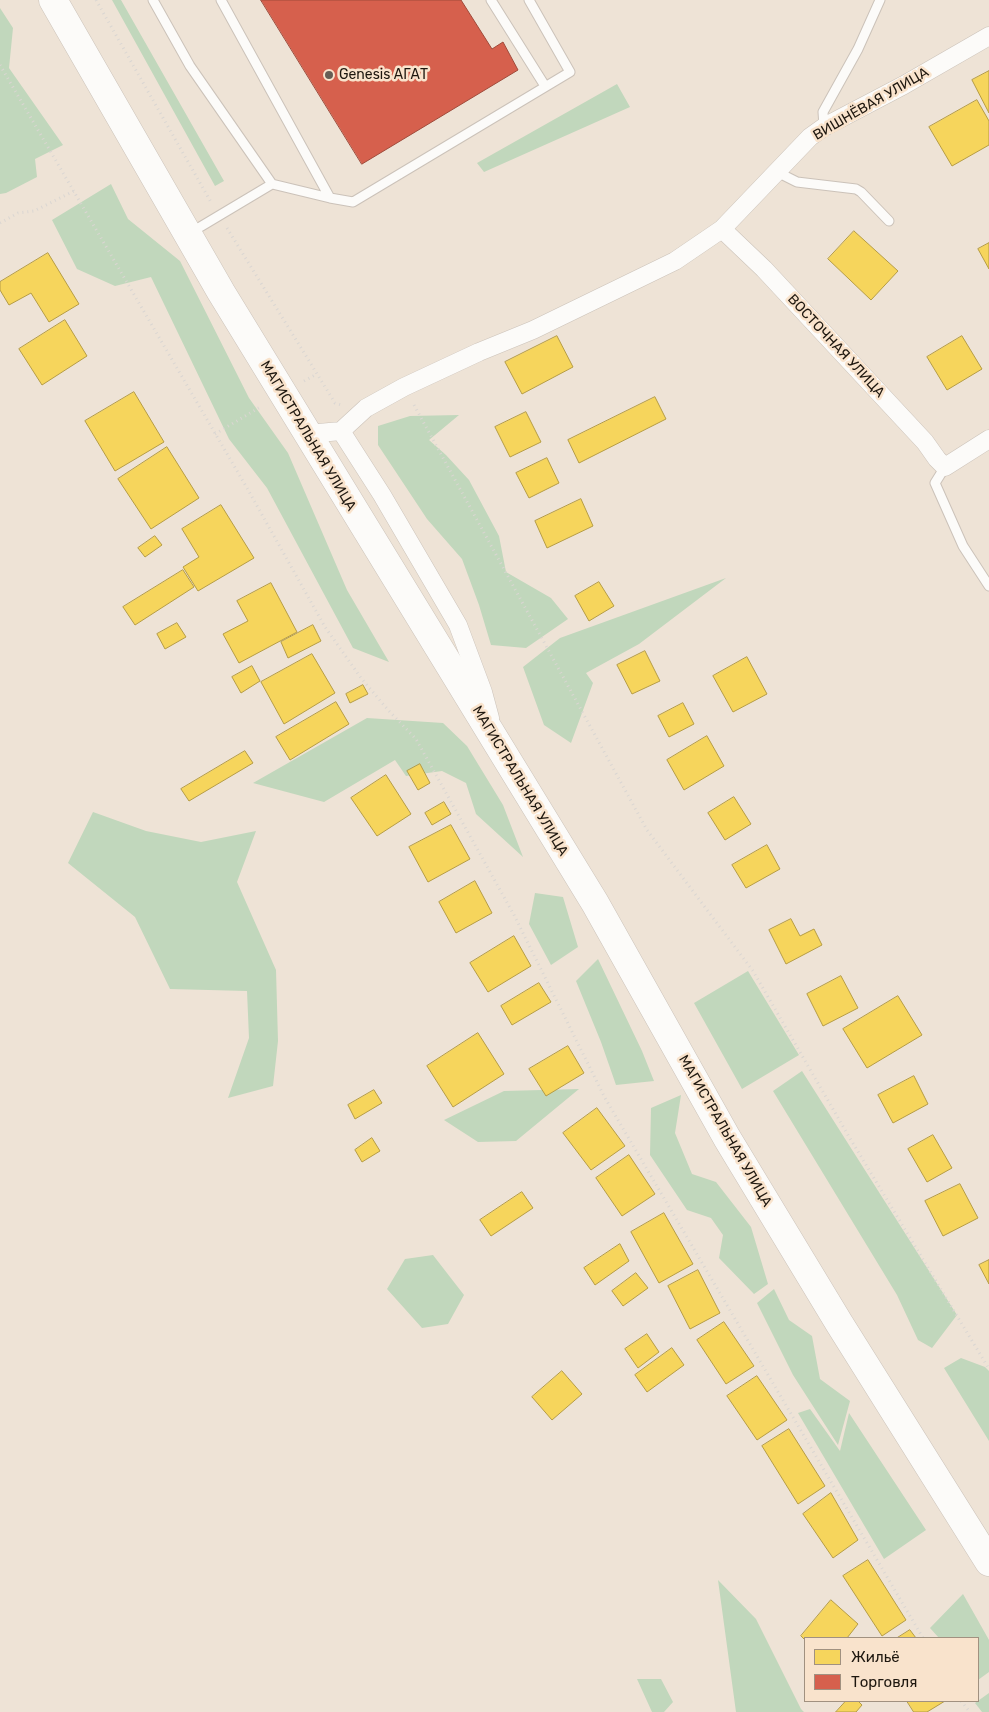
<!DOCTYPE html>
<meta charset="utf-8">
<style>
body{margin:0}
#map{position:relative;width:989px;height:1712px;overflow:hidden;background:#eee3d6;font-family:Rubik,sans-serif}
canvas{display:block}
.legend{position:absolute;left:804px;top:1637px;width:175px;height:65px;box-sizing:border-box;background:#f9e3cc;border:1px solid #a19180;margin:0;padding:6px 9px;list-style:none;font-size:15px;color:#1e170f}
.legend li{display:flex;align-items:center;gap:10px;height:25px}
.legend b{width:25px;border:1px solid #a19180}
</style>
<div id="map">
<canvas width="989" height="1712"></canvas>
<ul class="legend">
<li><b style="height:14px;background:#f6d55c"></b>Жильё</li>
<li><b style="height:14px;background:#d6604d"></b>Торговля</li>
</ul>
</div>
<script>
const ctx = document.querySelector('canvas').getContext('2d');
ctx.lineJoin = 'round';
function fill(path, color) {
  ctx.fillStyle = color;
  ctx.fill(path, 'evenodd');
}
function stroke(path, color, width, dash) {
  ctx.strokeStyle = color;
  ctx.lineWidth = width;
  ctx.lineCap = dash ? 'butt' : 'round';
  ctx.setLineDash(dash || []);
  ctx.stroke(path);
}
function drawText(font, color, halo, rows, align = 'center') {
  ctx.font = font + ' Rubik,sans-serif';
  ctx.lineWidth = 5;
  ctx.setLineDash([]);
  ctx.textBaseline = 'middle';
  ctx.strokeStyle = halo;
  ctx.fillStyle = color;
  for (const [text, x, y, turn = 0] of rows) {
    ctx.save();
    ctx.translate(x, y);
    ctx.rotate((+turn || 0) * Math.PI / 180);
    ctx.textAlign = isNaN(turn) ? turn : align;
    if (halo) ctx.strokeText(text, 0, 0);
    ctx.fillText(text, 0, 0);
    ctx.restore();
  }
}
const green = new Path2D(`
 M112,0H121L224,181L215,186Z
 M0,8L13,28L9,68L63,145L35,159L37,177L6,193L0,194Z
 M617,84L630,107L484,172L477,163Z
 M111,184L128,219L180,261L249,398L288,453L347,590L389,662L353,648L267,488L229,439L151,277L115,286L77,269L52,220Z
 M459,415L429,440L446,455L469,480L499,536L506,572L551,598L568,619L526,648L491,645L479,605L462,559L427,519L378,445V426L410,416Z
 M726,578L639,644L586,673L593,683L571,743L544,725L523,667L560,638Z
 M367,718L443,723L467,746L503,805L523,857L476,814L466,783L442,771L406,776L395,760L324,802L253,783Z
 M93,812L146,831L201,842L256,831L237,882L276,970L278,1041L273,1086L228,1098L249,1038L247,991L170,989L135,917L68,863Z
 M535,893L563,897L578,947L551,965L529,924Z
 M598,959L642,1051L654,1081L616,1085L601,1042L576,981Z
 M748,971L799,1055L742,1089L694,1003Z
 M802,1071L957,1315L932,1348L918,1340L897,1295L773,1091Z
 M579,1089L516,1141L478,1142L444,1120L504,1091Z
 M681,1095L675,1133L692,1174L716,1182L751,1227L768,1284L754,1294L719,1258L723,1235L711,1218L687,1210L650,1155L651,1108Z
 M433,1255L464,1295L448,1324L422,1328L387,1289L405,1259Z
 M774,1289L789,1320L812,1336L820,1379L850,1401L838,1445L793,1375L757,1303Z
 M961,1358L985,1367L989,1371V1441L944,1368Z
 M810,1409L840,1451L849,1413L926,1530L884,1559L798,1413Z
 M718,1580L756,1619L801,1709L804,1712H736Z
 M963,1594L989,1640V1672L978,1680V1638H939L930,1628Z
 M637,1679H661L673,1702L664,1712H652Z
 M989,1693V1712H982L975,1703Z`);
const homes = new Path2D(`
 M989,71V113L972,80Z
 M977,100L989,121V145L952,166L929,127Z
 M854,231L898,271L871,300L828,259Z
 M989,243V269L978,249Z
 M48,253L79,304L49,322L31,293L9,305L0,290V282Z
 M65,320L87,356L42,385L19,349Z
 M557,336L573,367L522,394L505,362Z
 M962,336L982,369L947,390L927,357Z
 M134,392L164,442L115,471L85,421Z
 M655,397L666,419L579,463L568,440Z
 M526,412L541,442L510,457L495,427Z
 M167,447L199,498L151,529L118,479Z
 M547,458L559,483L529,498L516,473Z
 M581,499L593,526L547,548L535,521Z
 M221,505L254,558L198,591L183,567L199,557L182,529Z
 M155,536L162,545L145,557L138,548Z
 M183,570L194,587L135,625L123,607Z
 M599,582L614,606L589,621L575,596Z
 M271,583L297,632L239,663L223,634L248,621L237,601Z
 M177,623L186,637L165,649L157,634Z
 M313,625L321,641L288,658L281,642Z
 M645,651L660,681L632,694L617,665Z
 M312,654L335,693L284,724L261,682Z
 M747,657L767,694L733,712L713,676Z
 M252,666L260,681L241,693L232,677Z
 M363,685L368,694L350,703L346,694Z
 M336,702L349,724L290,760L276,737Z
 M683,703L694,724L669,737L658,716Z
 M707,736L724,766L684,790L667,760Z
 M245,751L253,763L189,801L181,789Z
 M420,764L430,783L418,790L407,771Z
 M386,775L411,814L377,836L351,798Z
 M734,797L751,824L725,840L708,813Z
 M444,802L451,814L432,825L425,813Z
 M451,825L470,859L428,882L409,847Z
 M767,845L780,869L746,888L732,865Z
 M475,881L492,913L456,933L439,902Z
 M791,919L800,936L814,929L822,945L786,964L769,930Z
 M514,936L531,966L488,992L470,963Z
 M841,976L858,1008L823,1026L807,994Z
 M539,983L551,1002L512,1025L501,1006Z
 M898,996L922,1035L867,1068L843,1029Z
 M478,1033L504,1074L453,1107L427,1066Z
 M568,1046L584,1073L546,1096L529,1069Z
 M914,1076L928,1104L893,1123L878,1095Z
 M374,1090L382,1103L355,1119L348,1105Z
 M597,1108L625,1146L591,1170L563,1133Z
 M933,1135L952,1168L927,1182L908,1149Z
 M372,1138L380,1151L362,1162L355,1150Z
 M629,1155L655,1194L622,1216L596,1178Z
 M960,1184L978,1218L943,1236L925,1201Z
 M522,1192L533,1208L491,1236L480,1220Z
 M664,1213L693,1264L659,1283L631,1232Z
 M620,1244L629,1261L595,1285L584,1268Z
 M989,1260V1284L979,1265Z
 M698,1270L720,1313L690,1329L668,1286Z
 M636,1273L648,1288L623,1306L612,1291Z
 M724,1322L754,1366L726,1384L697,1340Z
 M647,1334L659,1352L638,1368L625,1349Z
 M672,1348L684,1365L647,1392L635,1375Z
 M562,1371L582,1394L552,1420L532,1397Z
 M757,1376L787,1420L757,1440L727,1396Z
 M789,1429L825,1486L798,1504L762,1446Z
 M831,1493L858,1540L833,1558L803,1514Z
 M868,1560L906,1620L882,1636L843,1576Z
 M831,1600L858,1624L847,1638H805V1640L801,1636Z
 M910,1630L916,1638H897Z
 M846,1701H858L862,1705L856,1712H836Z
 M907,1701H945L927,1712H914Z`);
const shops = new Path2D(`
 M261,0H461L492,49L503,42L518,70L362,164Z`);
const path = new Path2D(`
 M96,0L212,204
 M0,65L247,488L325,627L361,678L389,711L416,739L514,915L605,1098L923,1638
 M0,223L18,213L34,211L74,191
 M227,228L335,403L341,405
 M304,381L317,374
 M414,405L647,830L753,971L848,1135L989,1369
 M215,434L262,406
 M961,1701L970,1712`);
const lane = new Path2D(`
 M153,0L190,66L272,184L190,233
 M221,0L330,198L272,184
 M491,0L545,86
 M824,127L823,112L858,49L880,0
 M777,172L797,182L856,189L861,192L889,221
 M330,198L353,202L570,72L529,0
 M945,467L935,483L963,546L989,586`);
const street = new Path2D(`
 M722,229L764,269L925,442L937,459L945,467L989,439
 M341,431L382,495L458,625L483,692L490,718
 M307,434L341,431L366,408L404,387L479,352L533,330L675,261L722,229L810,137L824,127L904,85L989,36`);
const primary = new Path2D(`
 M53,0L221,292L595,903L727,1138L839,1323L989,1562`);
const markers = [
 [329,75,5,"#675e55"]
];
const poiNames = [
 ["Genesis АГАТ",339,75]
];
const streetNames = [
 ["ВИШНЁВАЯ УЛИЦА",871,104,-30],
 ["ВОСТОЧНАЯ УЛИЦА",836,346,47],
 ["МАГИСТРАЛЬНАЯ УЛИЦА",308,436,59],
 ["МАГИСТРАЛЬНАЯ УЛИЦА",520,781,59],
 ["МАГИСТРАЛЬНАЯ УЛИЦА",725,1131,60]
];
fill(green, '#c1d7bc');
fill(homes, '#f6d55c');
stroke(homes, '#b59c45', 1);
fill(shops, '#d6604d');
stroke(shops, '#9f4a3a', 1);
stroke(lane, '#cbc2b9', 11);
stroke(street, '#cbc2b9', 19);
stroke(primary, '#cbc2b9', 29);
stroke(path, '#dad6d2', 3, [1, 4]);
stroke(lane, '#fcfbf9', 9);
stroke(street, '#fcfbf9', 18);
stroke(primary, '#fcfbf9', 28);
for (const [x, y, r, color] of markers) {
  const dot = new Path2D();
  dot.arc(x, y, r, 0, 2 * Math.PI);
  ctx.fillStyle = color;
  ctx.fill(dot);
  stroke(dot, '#f9e3cc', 2);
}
drawText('14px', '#1e170f', '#f9e3cc', poiNames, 'left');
drawText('14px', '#1e170f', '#f9e3cc', streetNames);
</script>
